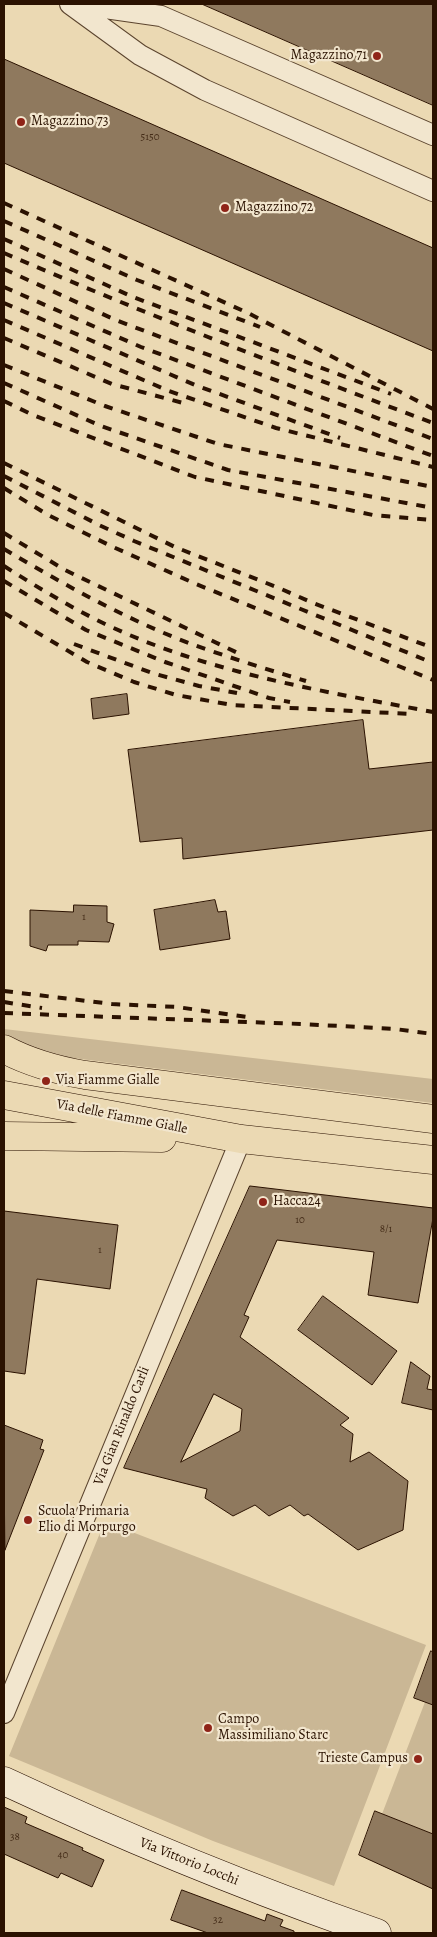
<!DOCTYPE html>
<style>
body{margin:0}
#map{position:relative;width:437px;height:1937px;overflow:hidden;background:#ebd9b3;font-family:Alegreya,serif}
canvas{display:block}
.frame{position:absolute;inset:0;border:5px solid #2b1201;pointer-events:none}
</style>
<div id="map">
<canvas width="437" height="1937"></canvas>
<div class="frame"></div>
</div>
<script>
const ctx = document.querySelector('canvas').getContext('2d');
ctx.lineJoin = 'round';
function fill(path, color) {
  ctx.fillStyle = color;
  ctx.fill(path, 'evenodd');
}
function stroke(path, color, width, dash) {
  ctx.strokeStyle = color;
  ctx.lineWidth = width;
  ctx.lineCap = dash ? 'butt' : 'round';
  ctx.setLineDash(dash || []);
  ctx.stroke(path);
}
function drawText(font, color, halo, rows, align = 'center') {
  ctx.font = font + ' Alegreya,serif';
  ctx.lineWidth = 4.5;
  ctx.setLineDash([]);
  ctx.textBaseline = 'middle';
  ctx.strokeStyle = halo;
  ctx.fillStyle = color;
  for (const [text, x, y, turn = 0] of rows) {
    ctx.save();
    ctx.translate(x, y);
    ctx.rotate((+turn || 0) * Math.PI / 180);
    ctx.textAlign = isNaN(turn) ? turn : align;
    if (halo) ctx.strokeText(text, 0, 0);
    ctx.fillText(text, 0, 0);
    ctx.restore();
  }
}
const green = new Path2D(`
 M4,1029L433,1079V1103L57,1056L23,1047L4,1033Z
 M108,1526L119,1527L426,1645L334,1886L213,1841L9,1756L100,1533Z
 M425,1702L433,1705V1834L382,1814Z`);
const building = new Path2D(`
 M202,4H433V105Z
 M4,59L433,248V351L4,163Z
 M127,694L129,714L93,719L91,699Z
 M363,720L369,769L433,762V830L183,859L182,838L140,842L128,750Z
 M215,900L218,912L226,911L230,939L160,950L154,910Z
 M74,905L107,906V922L114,924L109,942L78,941V945H48L46,951L30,946V910L73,912Z
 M250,1186L433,1208V1218L418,1303L368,1295L374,1252L277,1240L244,1315L249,1317L240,1337L349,1418L340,1425L353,1434L350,1462L369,1452L408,1481L403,1530L358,1550L308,1514L304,1516L290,1505L269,1516L255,1505L233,1516L205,1498L207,1489L124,1468ZM214,1394L242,1409L240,1431L181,1462Z
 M4,1211L118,1225L110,1289L37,1279L25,1374L4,1371Z
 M323,1296L397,1351L372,1385L298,1330Z
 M411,1362L430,1376L427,1389L433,1390V1410L402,1403Z
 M4,1425L43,1440L40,1449L44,1450L5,1550Z
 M431,1651L433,1652V1705L414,1698Z
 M4,1807L27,1817L25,1823L83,1848L82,1850L104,1860L92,1887L61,1873L58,1878L4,1854Z
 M375,1811L433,1834V1889L359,1855Z
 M182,1890L265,1921L267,1914L283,1920L280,1926L294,1931V1933H208L171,1920Z`);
const minor = new Path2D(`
 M70,4L140,55L205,90L433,191
 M77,4L161,16L433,135
 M4,1713L241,1139`);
const secondary = new Path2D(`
 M4,1781C126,1838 250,1889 377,1933`);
const primary = new Path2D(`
 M4,1095L241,1139L433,1160
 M4,1136L162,1138`);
const trunk = new Path2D(`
 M4,1049C30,1063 56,1070 85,1075L433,1119`);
const rail = new Path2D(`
 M4,203L248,313L433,409
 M4,221L137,280L260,327
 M4,239L133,297L391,394
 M4,253C145,314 289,369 433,423
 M4,269L118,321L433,439
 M4,287L141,347L433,456
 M4,303L195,385L340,438
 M4,320L169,391L276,428L433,467
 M4,338L112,384L187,404
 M4,365L105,406L218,444L433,487
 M4,383L101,426L228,470L433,508
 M4,401L33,415L195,477L373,515L433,520
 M4,463L175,547L279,588L313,603L433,648
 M4,476L99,525L134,541L433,663
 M4,488L48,515L113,547L196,584L433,680
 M4,533L65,570L244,656
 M4,549C63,584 129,621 194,645C231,658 269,670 306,681
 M4,566C37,587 70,607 105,624C208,673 322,691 433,712
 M4,581L86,630L165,662L269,698L290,702
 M4,613L87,662L134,682L176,695L232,705L411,714
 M74,644L152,673L199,686L237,693
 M4,991L112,1004L177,1007L247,1017
 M4,1002L42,1008
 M4,1013L302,1024L395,1029L433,1034`);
const markers = [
 [377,56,5,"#8f2418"],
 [21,122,5,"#8f2418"],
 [225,208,5,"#8f2418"],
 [46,1081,5,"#8f2418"],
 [263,1202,5,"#8f2418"],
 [28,1520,5,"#8f2418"],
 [208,1728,5,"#8f2418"],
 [418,1759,5,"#8f2418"]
];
const numberNames = [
 ["5150",150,137],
 ["1",84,917],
 ["10",300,1220],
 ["8/1",386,1229],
 ["1",100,1250],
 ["38",15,1837],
 ["40",63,1855],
 ["32",218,1920]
];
const poiNames = [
 ["Magazzino 71",367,56,"right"],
 ["Magazzino 73",31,122],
 ["Magazzino 72",235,208],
 ["Via Fiamme Gialle",56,1081],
 ["Hacca24",273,1202],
 ["Scuola Primaria",38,1512],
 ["Elio di Morpurgo",38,1528],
 ["Campo",218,1720],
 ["Massimiliano Starc",218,1736],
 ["Trieste Campus",408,1759,"right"]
];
const streetNames = [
 ["Via delle Fiamme Gialle",122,1117,11],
 ["Via Gian Rinaldo Carli",122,1426,-68],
 ["Via Vittorio Locchi",189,1862,22]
];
fill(green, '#cab795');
fill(building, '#8f795e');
stroke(building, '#2b1201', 1);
stroke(minor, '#5b442e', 22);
stroke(secondary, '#2b1201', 29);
stroke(primary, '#2b1201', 29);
stroke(trunk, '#2b1201', 29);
stroke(minor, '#f2e6ce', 20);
stroke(secondary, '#f2e6ce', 28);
stroke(primary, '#ebd9b3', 28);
stroke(trunk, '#ebd9b3', 28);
stroke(rail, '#2b1201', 4, [9, 9]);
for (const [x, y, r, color] of markers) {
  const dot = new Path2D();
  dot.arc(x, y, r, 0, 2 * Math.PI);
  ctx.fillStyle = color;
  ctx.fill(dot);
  stroke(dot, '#f2e6ce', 2);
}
drawText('11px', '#442c18', null, numberNames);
drawText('14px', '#2b1201', '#f2e6ce', poiNames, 'left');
drawText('14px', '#2b1201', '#f2e6ce', streetNames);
</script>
